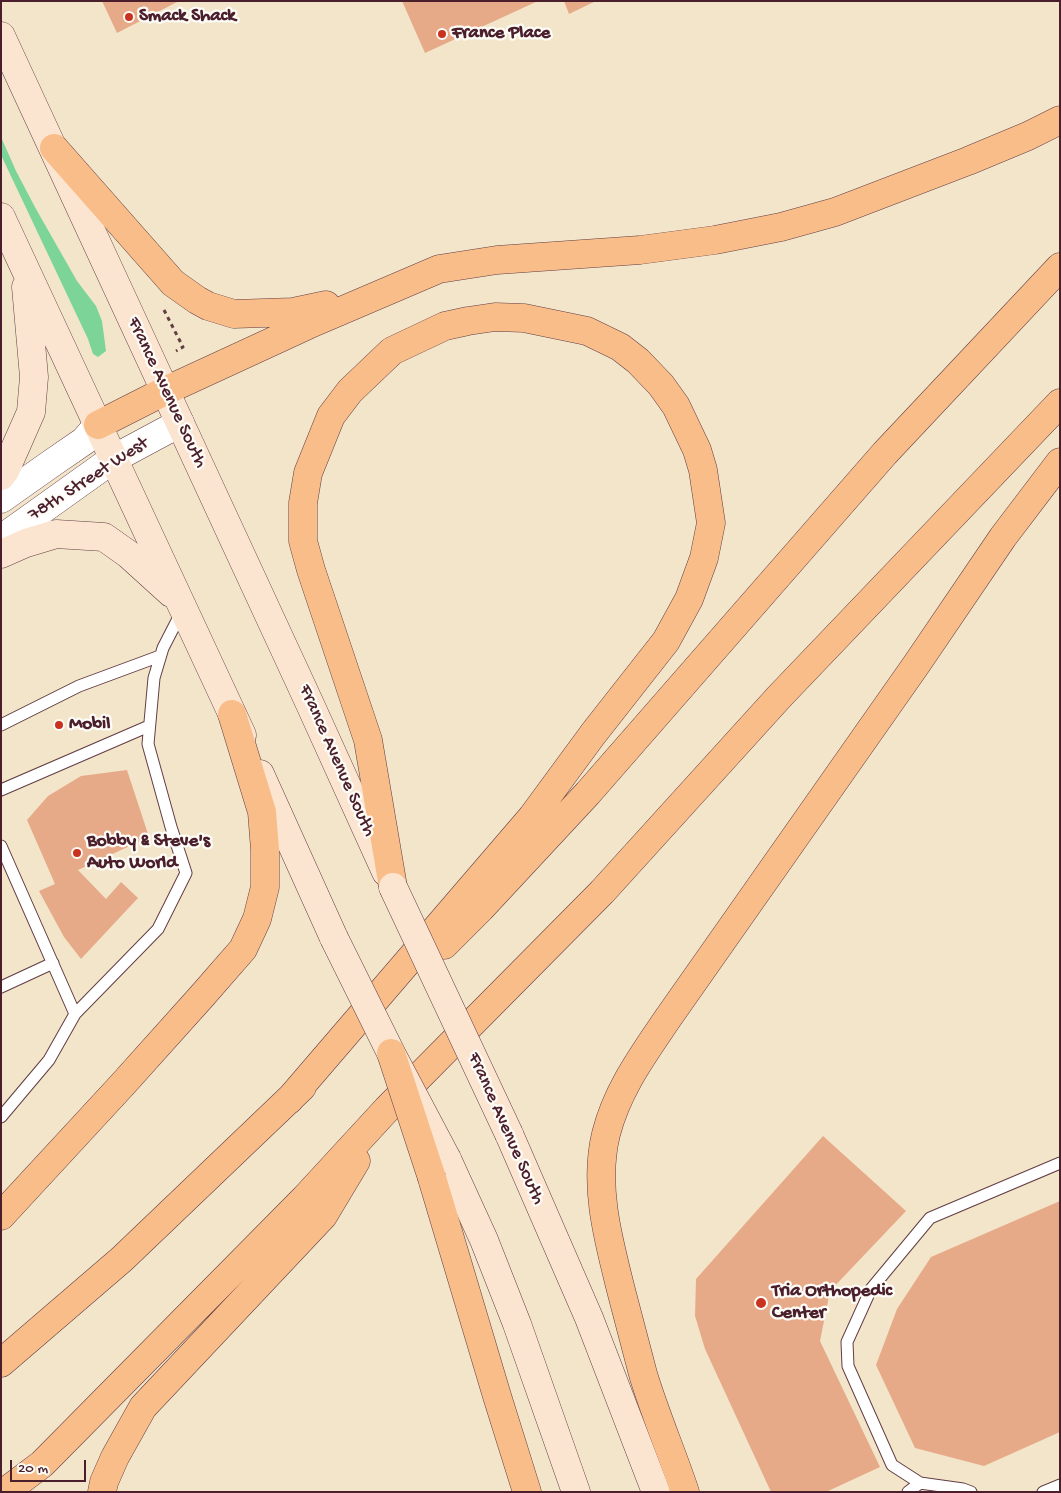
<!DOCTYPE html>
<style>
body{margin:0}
#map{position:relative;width:1061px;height:1493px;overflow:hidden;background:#f2e5ca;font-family:"Gochi Hand",sans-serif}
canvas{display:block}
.frame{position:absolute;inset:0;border:2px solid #4a1f2b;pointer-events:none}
.scale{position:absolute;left:10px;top:1460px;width:76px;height:22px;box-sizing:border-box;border:2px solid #4a1f2b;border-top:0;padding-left:6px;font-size:15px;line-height:18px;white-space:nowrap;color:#4a1f2b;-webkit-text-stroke:4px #fdfcf7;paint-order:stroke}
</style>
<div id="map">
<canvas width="1061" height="1493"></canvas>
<div class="frame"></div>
<div class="scale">20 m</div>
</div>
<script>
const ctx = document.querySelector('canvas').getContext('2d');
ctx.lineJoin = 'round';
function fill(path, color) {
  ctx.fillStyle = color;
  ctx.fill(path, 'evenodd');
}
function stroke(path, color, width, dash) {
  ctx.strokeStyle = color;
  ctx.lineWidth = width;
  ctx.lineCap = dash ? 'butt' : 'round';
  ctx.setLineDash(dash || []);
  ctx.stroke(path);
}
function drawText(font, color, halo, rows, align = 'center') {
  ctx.font = font + ' "Gochi Hand",sans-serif';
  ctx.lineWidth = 4.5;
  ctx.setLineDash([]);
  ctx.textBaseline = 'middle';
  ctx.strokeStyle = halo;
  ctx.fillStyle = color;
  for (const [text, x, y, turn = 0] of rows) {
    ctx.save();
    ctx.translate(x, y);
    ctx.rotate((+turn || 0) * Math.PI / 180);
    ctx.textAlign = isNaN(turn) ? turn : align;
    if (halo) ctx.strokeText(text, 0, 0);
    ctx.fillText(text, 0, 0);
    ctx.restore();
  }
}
const green = new Path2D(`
 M1,137L16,171L36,209L77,281L96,306L102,321L106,351L98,357L93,354L88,339L1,155Z`);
const building = new Path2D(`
 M102,1H179L117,33Z
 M402,1H538L425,53Z
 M564,1H596L569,14Z
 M127,770L149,837L78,870L106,899L121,882L138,898L81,959L64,937L39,891L55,884L27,820L48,796L81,776Z
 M823,1136L906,1211L830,1291L820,1341L880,1467L826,1492H771L705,1349L695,1316L696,1279Z
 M1060,1201V1432L984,1466L915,1448L876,1365L897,1309L931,1257Z`);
const path = new Path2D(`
 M164,310L183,347L176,351`);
const service = new Path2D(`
 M1,725L79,686L160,656
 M1,790L149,726
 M1,846L75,1014L49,1060L1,1117
 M1,987L53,963
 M75,1014L158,929L186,873L171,827L148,744L154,678L163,648L182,611
 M908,1492L920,1483
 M971,1492L963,1489L920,1483L892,1465L848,1366L847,1342L871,1289L930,1218L1060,1163
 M1043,1492L1060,1485`);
const tertiary = new Path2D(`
 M1,499L52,463L84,441L98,425
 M1,540L8,534L113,459L180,423`);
const secondary = new Path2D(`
 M1,36L309,702L386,872
 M1,217L242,735
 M1,476L6,469L31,412L34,377L26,287
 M1,554L26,543L56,534L104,537L128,554L171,593
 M260,774L334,938
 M509,1134L589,1318L656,1492
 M447,1159L484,1240L517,1324L576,1492`);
const motorway = new Path2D(`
 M54,148L173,283L197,300L208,306L234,314L293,312L326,305
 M98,425L165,391L308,325L439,269L497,260L640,250L715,240L781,227L835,212L968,161L1028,136L1060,120
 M444,945L481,908L588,793L885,453L1060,267
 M289,1100L532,817L593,734L666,641L689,599L704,558L711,523L703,470L697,450L676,406L661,385L638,361L620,347L587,331L524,318L495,317L468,321L445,326L392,351L350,391L331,416L308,473L303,503V541L311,570L368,740L393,887
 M432,1178L497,1396L527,1492
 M1,1216L123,1084L202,996L243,949L257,919L265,887V850L262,812L232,714
 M1,1363L122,1259L302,1087
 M5,1492L42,1464L305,1198L387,1109L602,892L779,697L1060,403
 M102,1492L104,1482L115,1457L143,1407L323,1216L356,1161
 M685,1492C672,1453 655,1414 643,1374C636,1348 629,1320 622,1294C609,1242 593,1187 606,1134C617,1090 643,1055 668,1018L916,665L1003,537L1060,462`);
const secondaryBridge = new Path2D(`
 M393,887L509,1134
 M334,938L391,1053L447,1159`);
const motorwayBridge = new Path2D(`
 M391,1053L432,1178`);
const markers = [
 [129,17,5,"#c8321e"],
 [442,34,5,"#c8321e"],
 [59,725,5,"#c8321e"],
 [77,853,5,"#c8321e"],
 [761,1303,6,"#c8321e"]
];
const poiNames = [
 ["Smack Shack",139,17],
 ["France Place",452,34],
 ["Mobil",69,725],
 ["Bobby & Steve's",87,842],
 ["Auto World",87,864],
 ["Tria Orthopedic",772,1292],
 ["Center",772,1314]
];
const streetNames = [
 ["France Avenue South",166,393,65],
 ["78th Street West",89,480,-33],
 ["France Avenue South",336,761,66],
 ["France Avenue South",505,1129,66]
];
fill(green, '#7cd499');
fill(building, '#e7aa89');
stroke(service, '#633d43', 13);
stroke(tertiary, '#633d43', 29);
stroke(secondary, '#633d43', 29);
stroke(motorway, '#633d43', 29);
stroke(path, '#633d43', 3, [4, 4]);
stroke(service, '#fff', 11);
stroke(tertiary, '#fff', 28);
stroke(secondary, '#fce5d0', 28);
stroke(motorway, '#f8bd89', 28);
stroke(secondaryBridge, '#633d43', 29, []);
stroke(motorwayBridge, '#633d43', 29, []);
stroke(secondaryBridge, '#fce5d0', 28);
stroke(motorwayBridge, '#f8bd89', 28);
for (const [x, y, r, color] of markers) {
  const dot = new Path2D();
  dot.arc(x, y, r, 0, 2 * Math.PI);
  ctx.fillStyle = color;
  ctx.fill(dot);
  stroke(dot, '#fdfcf7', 2);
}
drawText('bold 19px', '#4a1f2b', '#fdfcf7', poiNames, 'left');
drawText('19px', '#4a1f2b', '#fdfcf7', streetNames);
</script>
